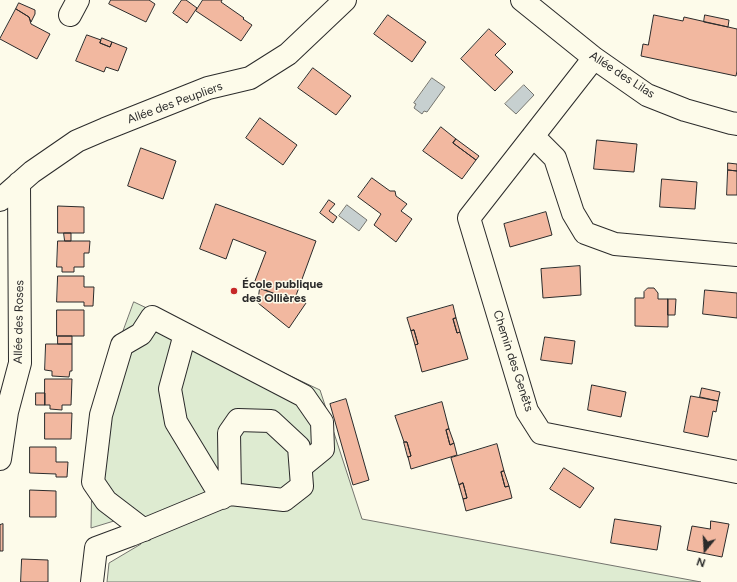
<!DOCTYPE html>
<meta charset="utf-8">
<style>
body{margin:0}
#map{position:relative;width:737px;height:582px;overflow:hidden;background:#fdfbea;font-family:Figtree,sans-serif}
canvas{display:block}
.north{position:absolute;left:685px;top:530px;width:40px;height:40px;-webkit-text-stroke:3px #fdfbea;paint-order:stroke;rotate:198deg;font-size:11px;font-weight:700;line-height:16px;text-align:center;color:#2b2b2b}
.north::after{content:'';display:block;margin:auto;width:14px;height:18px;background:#2b2b2b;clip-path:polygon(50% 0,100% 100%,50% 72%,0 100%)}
</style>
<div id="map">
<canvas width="737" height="582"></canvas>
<div class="north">N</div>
</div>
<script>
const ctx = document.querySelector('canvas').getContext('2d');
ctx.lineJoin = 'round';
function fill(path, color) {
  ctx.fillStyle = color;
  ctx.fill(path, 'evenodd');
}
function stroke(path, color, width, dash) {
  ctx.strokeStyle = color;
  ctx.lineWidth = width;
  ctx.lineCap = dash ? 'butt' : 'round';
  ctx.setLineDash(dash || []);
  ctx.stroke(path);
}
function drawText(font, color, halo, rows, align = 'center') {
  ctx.font = font + ' Figtree,sans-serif';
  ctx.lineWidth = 3;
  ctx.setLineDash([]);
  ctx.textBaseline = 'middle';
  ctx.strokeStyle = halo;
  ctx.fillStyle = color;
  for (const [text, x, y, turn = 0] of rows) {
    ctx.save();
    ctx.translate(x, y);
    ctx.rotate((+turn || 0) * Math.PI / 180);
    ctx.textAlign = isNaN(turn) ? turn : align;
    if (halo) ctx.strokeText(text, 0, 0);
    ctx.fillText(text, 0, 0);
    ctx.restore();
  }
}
const green = new Path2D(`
 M134,302L320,390L362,519L701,582H107L109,563L141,544L127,517L91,528L93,413Z`);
const water = new Path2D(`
 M432,78L445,87L427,112L424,111L422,114L414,108L416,104L414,103Z
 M524,85L534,95L516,114L505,104Z
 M347,205L367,220L359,231L339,216Z`);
const building = new Path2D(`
 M111,0H149L155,4L146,22L109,4Z
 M182,0H186L197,8L187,23L173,13Z
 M203,0H222L221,2L244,18L243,19L252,25L241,41L196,11Z
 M19,3L35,10V14L31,22L29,17L16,9Z
 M16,9L29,17L31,24L50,34L37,59L0,39Z
 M388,15L426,42L412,62L374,34Z
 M654,15L683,21L684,17L737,29V71L736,76L641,56L643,44L648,45Z
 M705,15L729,20L728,27L704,22Z
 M489,29L506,44L495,55L513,72L495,91L461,59Z
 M87,35L101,40L100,43L110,47L112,42L127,48L118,71L106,67L104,72L76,61Z
 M102,38L112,42L110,47L100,43Z
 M313,68L351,96L336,115L298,88Z
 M260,118L297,145L283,165L246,138Z
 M441,127L456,139L453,143L476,160L462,179L423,151Z
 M456,139L479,156L476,160L453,143Z
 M597,140L637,144L634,172L594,169Z
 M141,148L176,161L163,199L128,186Z
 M728,163L737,164V171L728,170Z
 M728,170L737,171V195H727Z
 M372,178L390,191H395L396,196L407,204L401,211L412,219L396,242L374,225L381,214L358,197Z
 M662,179L697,182L695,209L660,207Z
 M329,200L335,204L329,211L337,217L333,223L320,213Z
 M216,204L316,241L294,301L253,286L266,252L233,239L226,259L200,249Z
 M58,206L84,207V233H58Z
 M546,212L552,235L510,247L504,224Z
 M64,233H71V241H65Z
 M58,241H90L89,253H84V267H74V272H62V267H57Z
 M580,266L581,295L543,298L541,269Z
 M58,276H84V287H94L93,306H84V302H57Z
 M260,288L294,301L295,299L306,303L289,328L258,303Z
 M648,288H654L658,293V299H668V327L635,326V298H644V292Z
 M705,290L737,293V318L703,314Z
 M668,299H676L675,315H668Z
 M453,305L456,318L453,319L457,333L460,332L468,359L422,372L415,345L418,344L414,330L411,331L407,318Z
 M57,310H84V336H57Z
 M456,318L460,332L457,333L453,319Z
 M414,330L418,344L415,345L411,331Z
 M58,336H72V344H58Z
 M545,337L575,341L572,364L541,360Z
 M46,344H72V371H70L69,377L52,376V371L45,370Z
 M45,379H72L71,405H62V410L50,409V405H45Z
 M592,385L626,392L621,417L588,410Z
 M702,388L720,392L718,401L700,397Z
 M36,393H45V405H36Z
 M691,396L718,401L716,412L713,411L708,437L684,432Z
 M346,399L369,480L353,485L330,404Z
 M442,402L449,429L446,430L450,445L454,443L457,455L411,469L408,457L411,456L407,442H404L395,416Z
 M45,413H72L71,439H45Z
 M449,429L454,443L450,445L446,430Z
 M404,442H407L411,456L408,457Z
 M497,444L504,471L501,472L505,487L509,486L512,498L466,511L463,499L467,498L463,483L459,485L451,458Z
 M30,447H56V462H68L67,477H56V474L30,473Z
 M564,468L594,488L580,508L550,489Z
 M504,471L509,486L505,487L501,472Z
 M463,483L467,498L463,499L459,485Z
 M30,490L56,491V517H30Z
 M615,519L661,526L657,550L611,543Z
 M711,521L729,524L722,557L687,550L692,526L710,529Z
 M3,524V551H0V525Z
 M22,559L48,560V582H21Z`);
const minor = new Path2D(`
 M522,0L594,58L647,95L685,110L731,123L737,124
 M70,15L78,0
 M594,58L469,218L527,411L541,433L737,472
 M533,136L555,158L573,213L585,233L615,244L737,255
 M0,200L32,172L77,141L105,129L208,88L250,78L288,54L345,0
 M185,334L170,389L176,422L222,498
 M0,459L7,412L20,363L19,183
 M144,530L106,501L93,482L101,415L122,345L141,334L152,317L304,396L322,422L323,449L301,467
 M92,582L96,548L131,535L230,494L284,500L302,486L299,447L271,421L238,420L229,433L230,494`);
const markers = [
 [234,291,4,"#c62828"]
];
const streetNames = [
 ["Allée des Lilas",622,75,33],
 ["Allée des Peupliers",175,103,-20],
 ["Allée des Roses",19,322,-89],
 ["Chemin des Genêts",513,361,72]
];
const poiNames = [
 ["École publique",242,284],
 ["des Ollières",242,298]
];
fill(green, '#deebd1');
stroke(green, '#74746e', 1);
fill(water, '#c7d0d0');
stroke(water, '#74746e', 1);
fill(building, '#f2b8a0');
stroke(building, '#2b2b2b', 1);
stroke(minor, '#2b2b2b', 24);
stroke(minor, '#fdfbea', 22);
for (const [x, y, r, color] of markers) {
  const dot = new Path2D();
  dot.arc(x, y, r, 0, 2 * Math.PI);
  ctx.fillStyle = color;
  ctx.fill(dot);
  stroke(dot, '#fdfbea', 1.5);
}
drawText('12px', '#2b2b2b', '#fdfbea', streetNames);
drawText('bold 12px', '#2b2b2b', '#fdfbea', poiNames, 'left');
</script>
